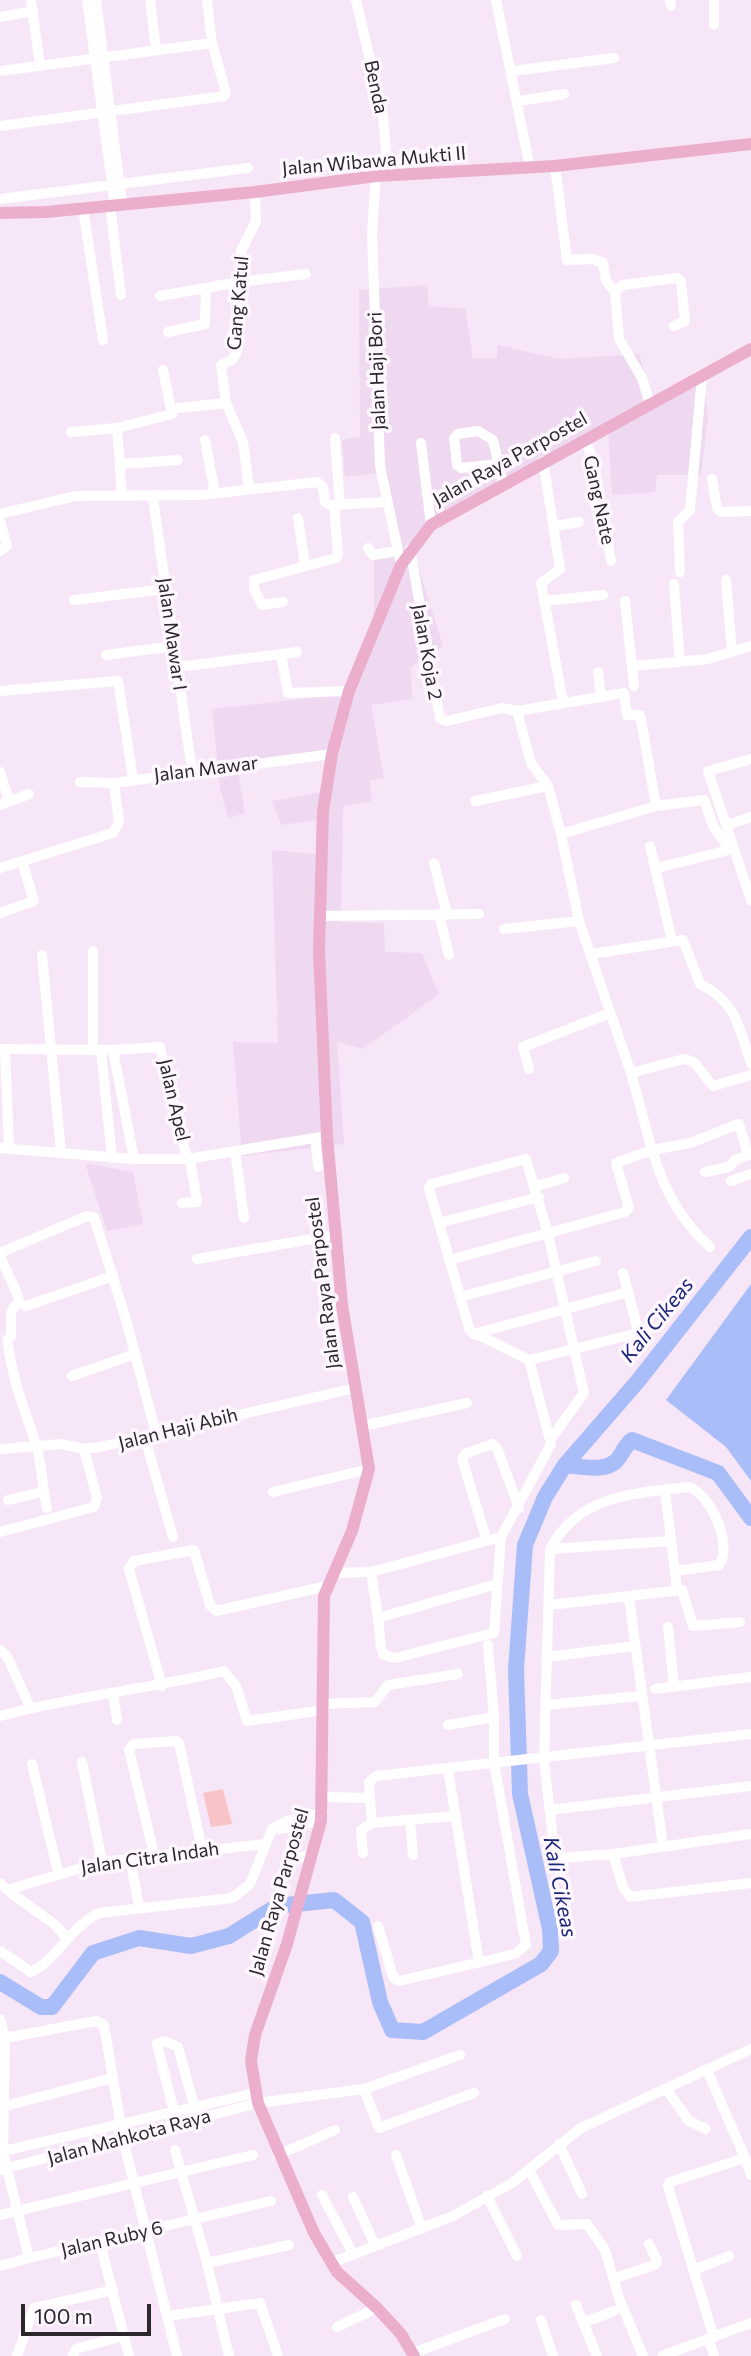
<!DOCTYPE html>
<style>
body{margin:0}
#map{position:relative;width:751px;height:2356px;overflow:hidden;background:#f7e6f8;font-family:Commissioner,sans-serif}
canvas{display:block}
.scale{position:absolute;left:21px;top:2304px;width:130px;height:32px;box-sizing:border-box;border:4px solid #2c262d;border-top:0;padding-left:9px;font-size:21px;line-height:24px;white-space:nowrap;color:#2c262d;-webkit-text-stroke:5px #fef7ff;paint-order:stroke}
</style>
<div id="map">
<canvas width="751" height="2356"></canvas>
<div class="scale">100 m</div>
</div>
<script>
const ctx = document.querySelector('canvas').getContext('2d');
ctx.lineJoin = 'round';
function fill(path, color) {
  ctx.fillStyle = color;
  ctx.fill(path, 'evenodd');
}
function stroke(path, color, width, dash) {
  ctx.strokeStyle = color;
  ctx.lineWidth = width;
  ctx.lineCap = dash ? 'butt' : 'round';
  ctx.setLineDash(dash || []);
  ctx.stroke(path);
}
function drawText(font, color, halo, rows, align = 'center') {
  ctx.font = font + ' Commissioner,sans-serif';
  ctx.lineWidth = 7;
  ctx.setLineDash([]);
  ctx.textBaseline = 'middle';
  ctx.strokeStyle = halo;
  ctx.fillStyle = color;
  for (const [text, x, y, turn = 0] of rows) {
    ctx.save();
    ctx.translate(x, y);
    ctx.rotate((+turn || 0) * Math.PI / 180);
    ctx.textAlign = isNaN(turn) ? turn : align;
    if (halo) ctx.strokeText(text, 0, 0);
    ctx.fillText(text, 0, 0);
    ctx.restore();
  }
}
const built = new Path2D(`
 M427,285L429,307L465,308L473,358H497L498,345L560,359L639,354L654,406L703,378L708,417L701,475H657L655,492L612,495L608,428L411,544L443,646L411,667L412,699L371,705L384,778L370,781L371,802L343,806L341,922L384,923L385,952L422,953L439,994L363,1049L337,1042L344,1144L242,1156L233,1042L278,1043L272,850L316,854L317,820L281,825L272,801L329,791L334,756L238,772L245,813L228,818L220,787L212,709L346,694L374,622V557L397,549L381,473L345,477L342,440L360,436L359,290Z
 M85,1163L133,1172L143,1224L107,1231Z`);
const green = new Path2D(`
 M223,1789L232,1824L211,1827L203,1793Z`);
const water = new Path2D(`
 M751,1284V1481L726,1447L666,1400Z`);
const river = new Path2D(`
 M565,1465C579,1466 603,1472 615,1462C622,1456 624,1446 632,1440L718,1473L751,1518
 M0,1982L41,2007H52L93,1953L139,1938L191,1946L229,1936L277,1906L334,1900L362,1922L380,2002L392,2030L423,2032L541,1964L551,1951L550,1929L520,1794L516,1669L525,1545L545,1497L565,1465L638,1381L751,1237`);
const minor = new Path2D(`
 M31,0L40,66
 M87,0L115,205
 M96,0L122,204
 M150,0L156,50
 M356,0L383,116L388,175
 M496,0L530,168
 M670,0L671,6
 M714,0V25
 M0,17L33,11
 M0,71L212,43
 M513,71L614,58
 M519,101L564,94
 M0,126L224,96L226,93L212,43L207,0
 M555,166L567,260L593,259L603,263L606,281L615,292L619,339L642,378L650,404
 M376,176L372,232L380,466L401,565
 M0,199L248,168
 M110,205L121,295
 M83,208L103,340
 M615,292L623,285L677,278L681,281L685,321L674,326
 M160,296L239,282L306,274
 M168,332L205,324L206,288
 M179,408L226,403
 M117,428L172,414L163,370
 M71,432L117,428L122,496
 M335,438L340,505
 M585,439L594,463L611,561
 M205,440L215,493
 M421,443L431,525
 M543,461L560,569L541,583L563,702
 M121,464L178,460
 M500,464L461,468L457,465L454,438L458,434L478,431L493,440L503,483
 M712,479L717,508L721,512L751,511
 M249,489L243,442L226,403L221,365L232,360L237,352L241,251L256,221L255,192
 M153,498L192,771
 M0,514L76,496L201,495L317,482L323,487L325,502L330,505L386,502
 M298,518L305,565
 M0,521L7,546L0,551
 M555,526L579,522
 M368,548L373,555L398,551
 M410,549L440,719L447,721L502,708L517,711L624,693L627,715H640L641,719L656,806
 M680,572L678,522L690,510L702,376
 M726,580L732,652
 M674,584L680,662
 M74,600L166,589
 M544,601L603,595
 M625,601L634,686
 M283,602L262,605L254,589V580L336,558L338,554L334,505
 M281,654L288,693L349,691
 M106,655L174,646
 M632,666L708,659L751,646
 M177,667L297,652
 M598,672L601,697
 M0,691L118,681L133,779
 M751,759L708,771L751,900
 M0,772L9,801
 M80,782L114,783L332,754
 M475,801L548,786
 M0,805L29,794
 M727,825L751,817
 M561,834L656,806L704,800L714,828L726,844L725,851L657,868
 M650,846L672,941
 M434,863L447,914
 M0,868L113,833L119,822L114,783
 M0,913L34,901L22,861
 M439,914L449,955
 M319,916L479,914
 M504,929L579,921
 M93,951V1049
 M590,954L683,940L700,984C737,1002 739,1028 751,1064
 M42,955L61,1152
 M0,1049L113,1050L134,1159
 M5,1050L9,1149
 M101,1050L112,1158
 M113,1050L160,1047L187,1159
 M529,1069L523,1047L610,1013
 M631,1073L684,1059L694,1062L713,1086L751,1075
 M315,1138L318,1167
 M0,1148L134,1159H187L327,1136
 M235,1151L244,1218
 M705,1172L729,1167L735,1160L748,1155L739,1124L690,1143L652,1150C664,1189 679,1219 710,1247
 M731,1181L751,1174
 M536,1186L564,1178
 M182,1203L197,1202L190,1159
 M439,1223L539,1197
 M0,1253L87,1216L94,1217L127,1323L156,1434
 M0,1256L18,1296L19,1301L11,1312V1336L7,1340C13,1382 23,1405 36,1444C42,1464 42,1487 47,1508
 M197,1259L335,1235
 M449,1260L625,1212L629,1208L616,1163L652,1150L631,1073L579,921L561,834L548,786L531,763L517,711
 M460,1297L596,1261
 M26,1306L113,1276
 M473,1334L629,1292
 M529,1360L574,1349L584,1393L550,1440
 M72,1376L135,1354
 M362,1426L467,1403
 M145,1438L173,1537
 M0,1449L61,1444L84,1449L100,1447L355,1388
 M665,1490L677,1589
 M273,1492L369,1469
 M8,1500L43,1492
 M0,1532L94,1507L97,1498L84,1449
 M487,1541L462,1459L465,1454L492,1444L497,1448L519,1508
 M550,1549L671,1541
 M675,1571L719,1565C733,1546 711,1493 688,1487C633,1494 580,1494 550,1549L544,1759L554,1850L560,1858L613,1854L751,1834
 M371,1572L378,1618L497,1584
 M333,1573L371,1572L501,1537L551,1444L529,1360L470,1331L429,1188L431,1184L526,1159L548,1234L574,1349L634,1334L638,1330L623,1273
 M629,1598L663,1846
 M549,1605L682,1590L693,1626L740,1622
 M378,1618L381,1648L384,1655L395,1658L494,1633L501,1537
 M668,1627L674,1687
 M0,1650L7,1656L30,1707
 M546,1657L635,1646
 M162,1686L129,1569L134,1561L194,1550L210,1605L216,1611L327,1586
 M655,1689L751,1677
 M113,1694L117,1720
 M323,1704L375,1702L388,1685L458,1674
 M546,1705L641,1696
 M0,1716C73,1696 150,1689 224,1671L236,1686L247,1721L324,1710
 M448,1725L494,1717L488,1645
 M82,1762L102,1862
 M32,1764L58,1872
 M448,1769L479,1963
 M323,1797L370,1798L372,1823L454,1816
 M370,1798L369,1782L376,1776L751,1734
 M550,1810L751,1786
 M410,1821L413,1855
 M280,1829L321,1821
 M363,1853L361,1830L372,1823
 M154,1854L129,1750L134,1744L176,1741L179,1743L202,1849
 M613,1854L623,1887L630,1897L751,1883
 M130,1857L139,1907
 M288,1860L313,1855
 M0,1883L7,1890L102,1862L265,1844
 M7,1890L54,1924L66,1937
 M378,1926L393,1977L399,1981L515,1954L526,1945L494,1762V1717
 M0,1951L31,1972C57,1960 68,1929 99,1913L232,1898L250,1884L272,1829L287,1821L323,1812
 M0,2019L5,2038L3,2152L29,2258L0,2266
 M5,2038L96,2021L104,2025L123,2139L177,2356
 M707,2070L745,2158L670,2182L668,2186L714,2338
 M364,2089L460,2055
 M666,2089L689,2121L706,2129
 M5,2106L113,2078
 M175,2116L157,2044L165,2041L178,2047L196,2113
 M559,2144L582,2194
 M175,2150L207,2263L229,2356
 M0,2152L255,2093
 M278,2155L335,2130
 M396,2155L422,2229
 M745,2158L751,2175
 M0,2170L258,2103L364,2089L379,2128L474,2093
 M529,2170L558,2225L587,2224L605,2250L619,2298L643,2356
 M322,2195L353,2254
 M487,2196L517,2256
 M353,2197L375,2245
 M0,2215L253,2155
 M100,2243L129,2356
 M29,2258L271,2201
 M207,2263L289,2245
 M331,2263L453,2216L512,2183L581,2128L751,2049
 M694,2270L729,2256
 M615,2278L655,2265L657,2261L649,2244
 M576,2305L597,2356
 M168,2316L260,2303L278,2356
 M541,2320L553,2356
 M583,2323L614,2311
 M337,2327L377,2308
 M709,2340L714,2356
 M413,2353L505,2319
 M17,2356L34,2308L113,2290
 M73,2356L76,2349L123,2336
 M662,2356L751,2323`);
const major = new Path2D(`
 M0,213L46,212L255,192L376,176L555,166L751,144
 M414,2356L401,2334L377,2308L337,2272L314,2233L258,2103L251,2061L255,2035L287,1944L321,1821L324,1596L352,1531L369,1469L342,1305L327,1136L319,951L323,811L332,754L349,691L401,565L431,525L751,349`);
const streetNames = [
 ["Benda",376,87,78],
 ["Jalan Wibawa Mukti II",374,161,-5],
 ["Gang Katul",238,303,-85],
 ["Jalan Haji Bori",377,371,-92],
 ["Jalan Raya Parpostel",510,459,-29],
 ["Gang Nate",599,500,78],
 ["Jalan Mawar I",172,634,82],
 ["Jalan Koja 2",427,652,80],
 ["Jalan Mawar",206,769,-7],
 ["Jalan Apel",174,1100,77],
 ["Jalan Raya Parpostel",323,1283,-97],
 ["Jalan Haji Abih",178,1429,-14],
 ["Jalan Citra Indah",150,1858,-8],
 ["Jalan Raya Parpostel",279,1892,-74],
 ["Jalan Mahkota Raya",129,2137,-15],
 ["Jalan Ruby 6",112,2239,-13]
];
const waterNames = [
 ["Kali Cikeas",657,1320,-51],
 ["Kali Cikeas",560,1887,79]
];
fill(built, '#eed9f1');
fill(green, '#f9c4c7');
fill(water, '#a9bdf8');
stroke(river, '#a9bdf8', 16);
stroke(minor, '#fff', 10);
stroke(major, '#ebaecd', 12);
drawText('19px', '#2c262d', '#fef7ff', streetNames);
drawText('italic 21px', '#1a2678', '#fef7ff', waterNames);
</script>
